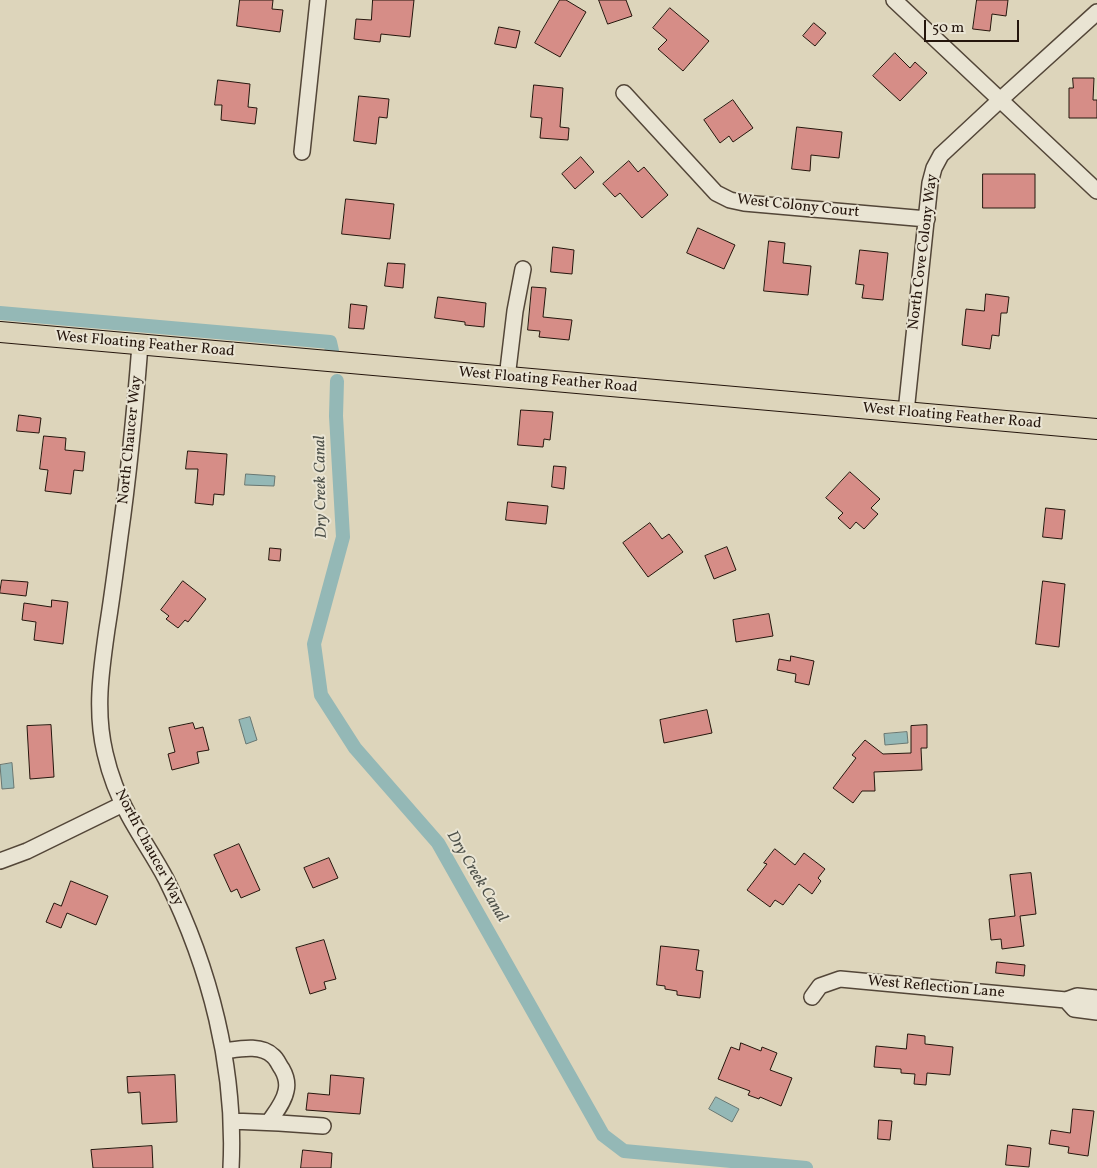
<!DOCTYPE html>
<style>
body{margin:0}
#map{position:relative;width:1097px;height:1168px;overflow:hidden;background:#ddd5bb;font-family:Vollkorn,serif}
canvas{display:block}
.scale{position:absolute;left:924px;top:20px;width:95px;height:22px;box-sizing:border-box;border:2px solid #25160d;border-top:0;padding-left:6px;font-size:15px;line-height:18px;white-space:nowrap;color:#25160d;-webkit-text-stroke:4px #e9e4d3;paint-order:stroke}
</style>
<div id="map">
<canvas width="1097" height="1168"></canvas>
<div class="scale">50 m</div>
</div>
<script>
const ctx = document.querySelector('canvas').getContext('2d');
ctx.lineJoin = 'round';
function fill(path, color) {
  ctx.fillStyle = color;
  ctx.fill(path, 'evenodd');
}
function stroke(path, color, width, dash) {
  ctx.strokeStyle = color;
  ctx.lineWidth = width;
  ctx.lineCap = dash ? 'butt' : 'round';
  ctx.setLineDash(dash || []);
  ctx.stroke(path);
}
function drawText(font, color, halo, rows, align = 'center') {
  ctx.font = font + ' Vollkorn,serif';
  ctx.lineWidth = 4;
  ctx.setLineDash([]);
  ctx.textBaseline = 'middle';
  ctx.strokeStyle = halo;
  ctx.fillStyle = color;
  for (const [text, x, y, turn = 0] of rows) {
    ctx.save();
    ctx.translate(x, y);
    ctx.rotate((+turn || 0) * Math.PI / 180);
    ctx.textAlign = isNaN(turn) ? turn : align;
    if (halo) ctx.strokeText(text, 0, 0);
    ctx.fillText(text, 0, 0);
    ctx.restore();
  }
}
const water = new Path2D(`
 M246,474L275,476L274,486L245,485Z
 M250,717L257,740L246,744L239,720Z
 M907,732L908,743L885,745L884,734Z
 M12,763L14,788L2,789L0,765Z
 M716,1097L739,1109L732,1122L709,1109Z`);
const canal = new Path2D(`
 M0,313L330,342L332,351
 M337,381L336,416L343,537L314,644L321,695L355,748L438,843L603,1135L624,1151L806,1168`);
const building = new Path2D(`
 M240,0H273L272,9L283,10L280,32L237,26Z
 M373,0H414L410,37L381,34L380,42L354,39L356,19L371,20Z
 M560,0H566L586,12L560,57L535,43Z
 M599,0H626L632,16L608,24Z
 M977,0H1008L1006,16L992,14L990,31L973,29Z
 M670,8L709,41L683,71L658,49L667,40L653,28Z
 M814,23L826,33L815,46L803,36Z
 M499,27L520,31L516,48L495,44Z
 M895,53L910,68L915,62L927,73L900,101L873,76Z
 M1073,78H1094L1093,100H1097V118H1069V88H1073Z
 M218,80L250,84L248,107L257,108L255,124L221,120L222,105H215Z
 M534,85L563,88L560,127L569,128L568,140L540,138L542,118L531,117Z
 M359,96L389,99L387,118L379,117L376,144L354,141Z
 M733,100L753,128L733,142L729,136L720,143L704,120Z
 M797,127L842,132L839,158L811,155L810,171L792,169Z
 M581,157L594,172L575,189L562,174Z
 M629,161L638,172L644,167L668,195L642,218L620,193L615,197L603,184Z
 M983,174H1035V208H983Z
 M346,199L394,204L390,239L342,234Z
 M698,228L735,245L724,269L687,253Z
 M769,241L785,243L783,263L811,266L808,295L764,291Z
 M553,247L574,250L572,274L551,272Z
 M860,250L888,253L883,300L862,298L864,285L856,284Z
 M388,263L405,264L403,288L385,286Z
 M532,287L546,288L543,317L572,320L569,340L539,337L540,331L528,330Z
 M986,294L1009,297L1007,313H1001L999,336L992,335L990,349L962,345L966,309L984,311Z
 M438,297L486,303L484,327L465,325V322L435,318Z
 M351,304L367,306L364,329L349,328Z
 M521,410L553,412L550,440L544,439L543,447L518,445Z
 M19,415L41,418L39,433L17,431Z
 M44,436L66,438L65,450L85,452L83,471L74,470L71,494L45,491L48,470L40,469Z
 M188,451L227,454L224,495L214,494L213,505L195,503L198,469H186Z
 M554,466L566,467L564,489L552,487Z
 M850,472L880,499L871,508L878,514L864,529L856,522L850,529L838,518L843,513L826,498Z
 M508,502L548,506L546,524L506,520Z
 M1046,508L1065,510L1062,539L1043,537Z
 M650,523L662,539L669,534L683,552L648,577L623,543Z
 M727,547L736,570L714,579L705,556Z
 M270,548L281,549L280,561L269,560Z
 M2,580L28,582L26,596L0,593Z
 M183,581L206,599L188,622L185,620L178,628L166,619L169,616L161,610Z
 M1043,581L1065,584L1059,647L1036,644Z
 M52,600L68,602L63,644L34,640L36,622L22,620L24,603L51,607Z
 M769,614L773,636L736,642L733,620Z
 M791,656L814,661L809,685L795,682L796,674L777,670L779,659L790,661Z
 M707,710L712,733L664,743L660,720Z
 M193,723L195,729L203,727L209,750L197,752L199,763L172,770L168,754L175,752L169,728Z
 M51,725L54,777L30,779L27,726Z
 M927,725V748H921L922,770L874,772L875,791H862L853,803L833,788L856,758L852,755L865,740L883,754L911,753V726Z
 M239,844L260,890L241,898L237,889L231,892L214,855Z
 M775,849L795,865L804,853L825,869L818,878L821,881L812,894L799,884L783,905L775,900L770,907L747,890L767,864L764,863Z
 M329,858L338,878L313,888L304,868Z
 M1031,873L1036,914L1020,916L1024,946L1002,949L1001,939L991,940L989,919L1015,916L1010,875Z
 M71,881L108,896L96,925L67,913L61,928L46,922L54,903L61,906Z
 M324,940L336,979L324,982L326,989L310,994L296,948Z
 M661,946L699,950L696,970L703,971L700,998L677,995V991L665,989V986L657,985Z
 M997,962L1025,965L1024,976L996,973Z
 M908,1034L925,1036V1044L953,1047L950,1075L927,1073L926,1085L914,1084L915,1074L901,1073V1069L874,1067L876,1046L906,1049Z
 M741,1043L761,1051L762,1047L777,1053L770,1070L792,1078L781,1106L760,1097L759,1099L748,1095L750,1091L718,1079L731,1047L739,1050Z
 M175,1075L177,1122L142,1124L140,1092L128,1093L127,1077Z
 M331,1075L364,1078L360,1114L306,1110L308,1093L329,1095Z
 M1073,1109L1094,1111L1088,1156L1068,1153L1069,1147L1049,1144L1051,1130L1070,1133Z
 M879,1120L892,1121L890,1140L878,1139Z
 M1008,1145L1031,1148L1029,1167L1006,1165Z
 M152,1146L153,1168H93L91,1150Z
 M303,1150L332,1153L331,1168H301Z`);
const minor = new Path2D(`
 M894,0L1097,191
 M624,93L716,193L730,200L744,203L927,219
 M302,152L318,0
 M140,345C135,409 129,473 120,536C116,567 112,598 107,629C101,671 95,711 105,753C110,775 118,796 129,816C141,838 155,858 166,879C210,968 236,1068 231,1168
 M507,378L515,311L523,269
 M906,412L930,183L934,168L941,155L1000,100L1097,12
 M0,861L27,851L123,804
 M812,997L820,986L840,979L1066,1000L1077,996L1097,998
 M1066,1000L1074,1009L1097,1012
 M224,1051C239,1049 261,1044 273,1056C277,1059 279,1065 282,1069C286,1076 288,1083 286,1091C284,1102 275,1113 269,1122
 M231,1121L279,1123L323,1126`);
const major = new Path2D(`
 M0,332L1097,429`);
const streetNames = [
 ["West Colony Court",798,207,6],
 ["North Cove Colony Way",924,252,-83],
 ["West Floating Feather Road",145,345,5],
 ["West Floating Feather Road",548,381,5],
 ["West Floating Feather Road",952,417,5],
 ["North Chaucer Way",131,440,-84],
 ["North Chaucer Way",148,848,62],
 ["West Reflection Lane",936,988,5]
];
const waterNames = [
 ["Dry Creek Canal",322,487,-91],
 ["Dry Creek Canal",476,877,59]
];
fill(water, '#94b8b6');
stroke(water, '#687772', 1);
stroke(canal, '#94b8b6', 14);
fill(building, '#d68d87');
stroke(building, '#25160d', 1);
stroke(minor, '#534638', 18);
stroke(major, '#25160d', 22);
stroke(minor, '#e9e4d3', 15);
stroke(major, '#ddd5bb', 20);
drawText('15px', '#25160d', '#e9e4d3', streetNames);
drawText('italic 16px', '#4c4f48', '#e9e4d3', waterNames);
</script>
